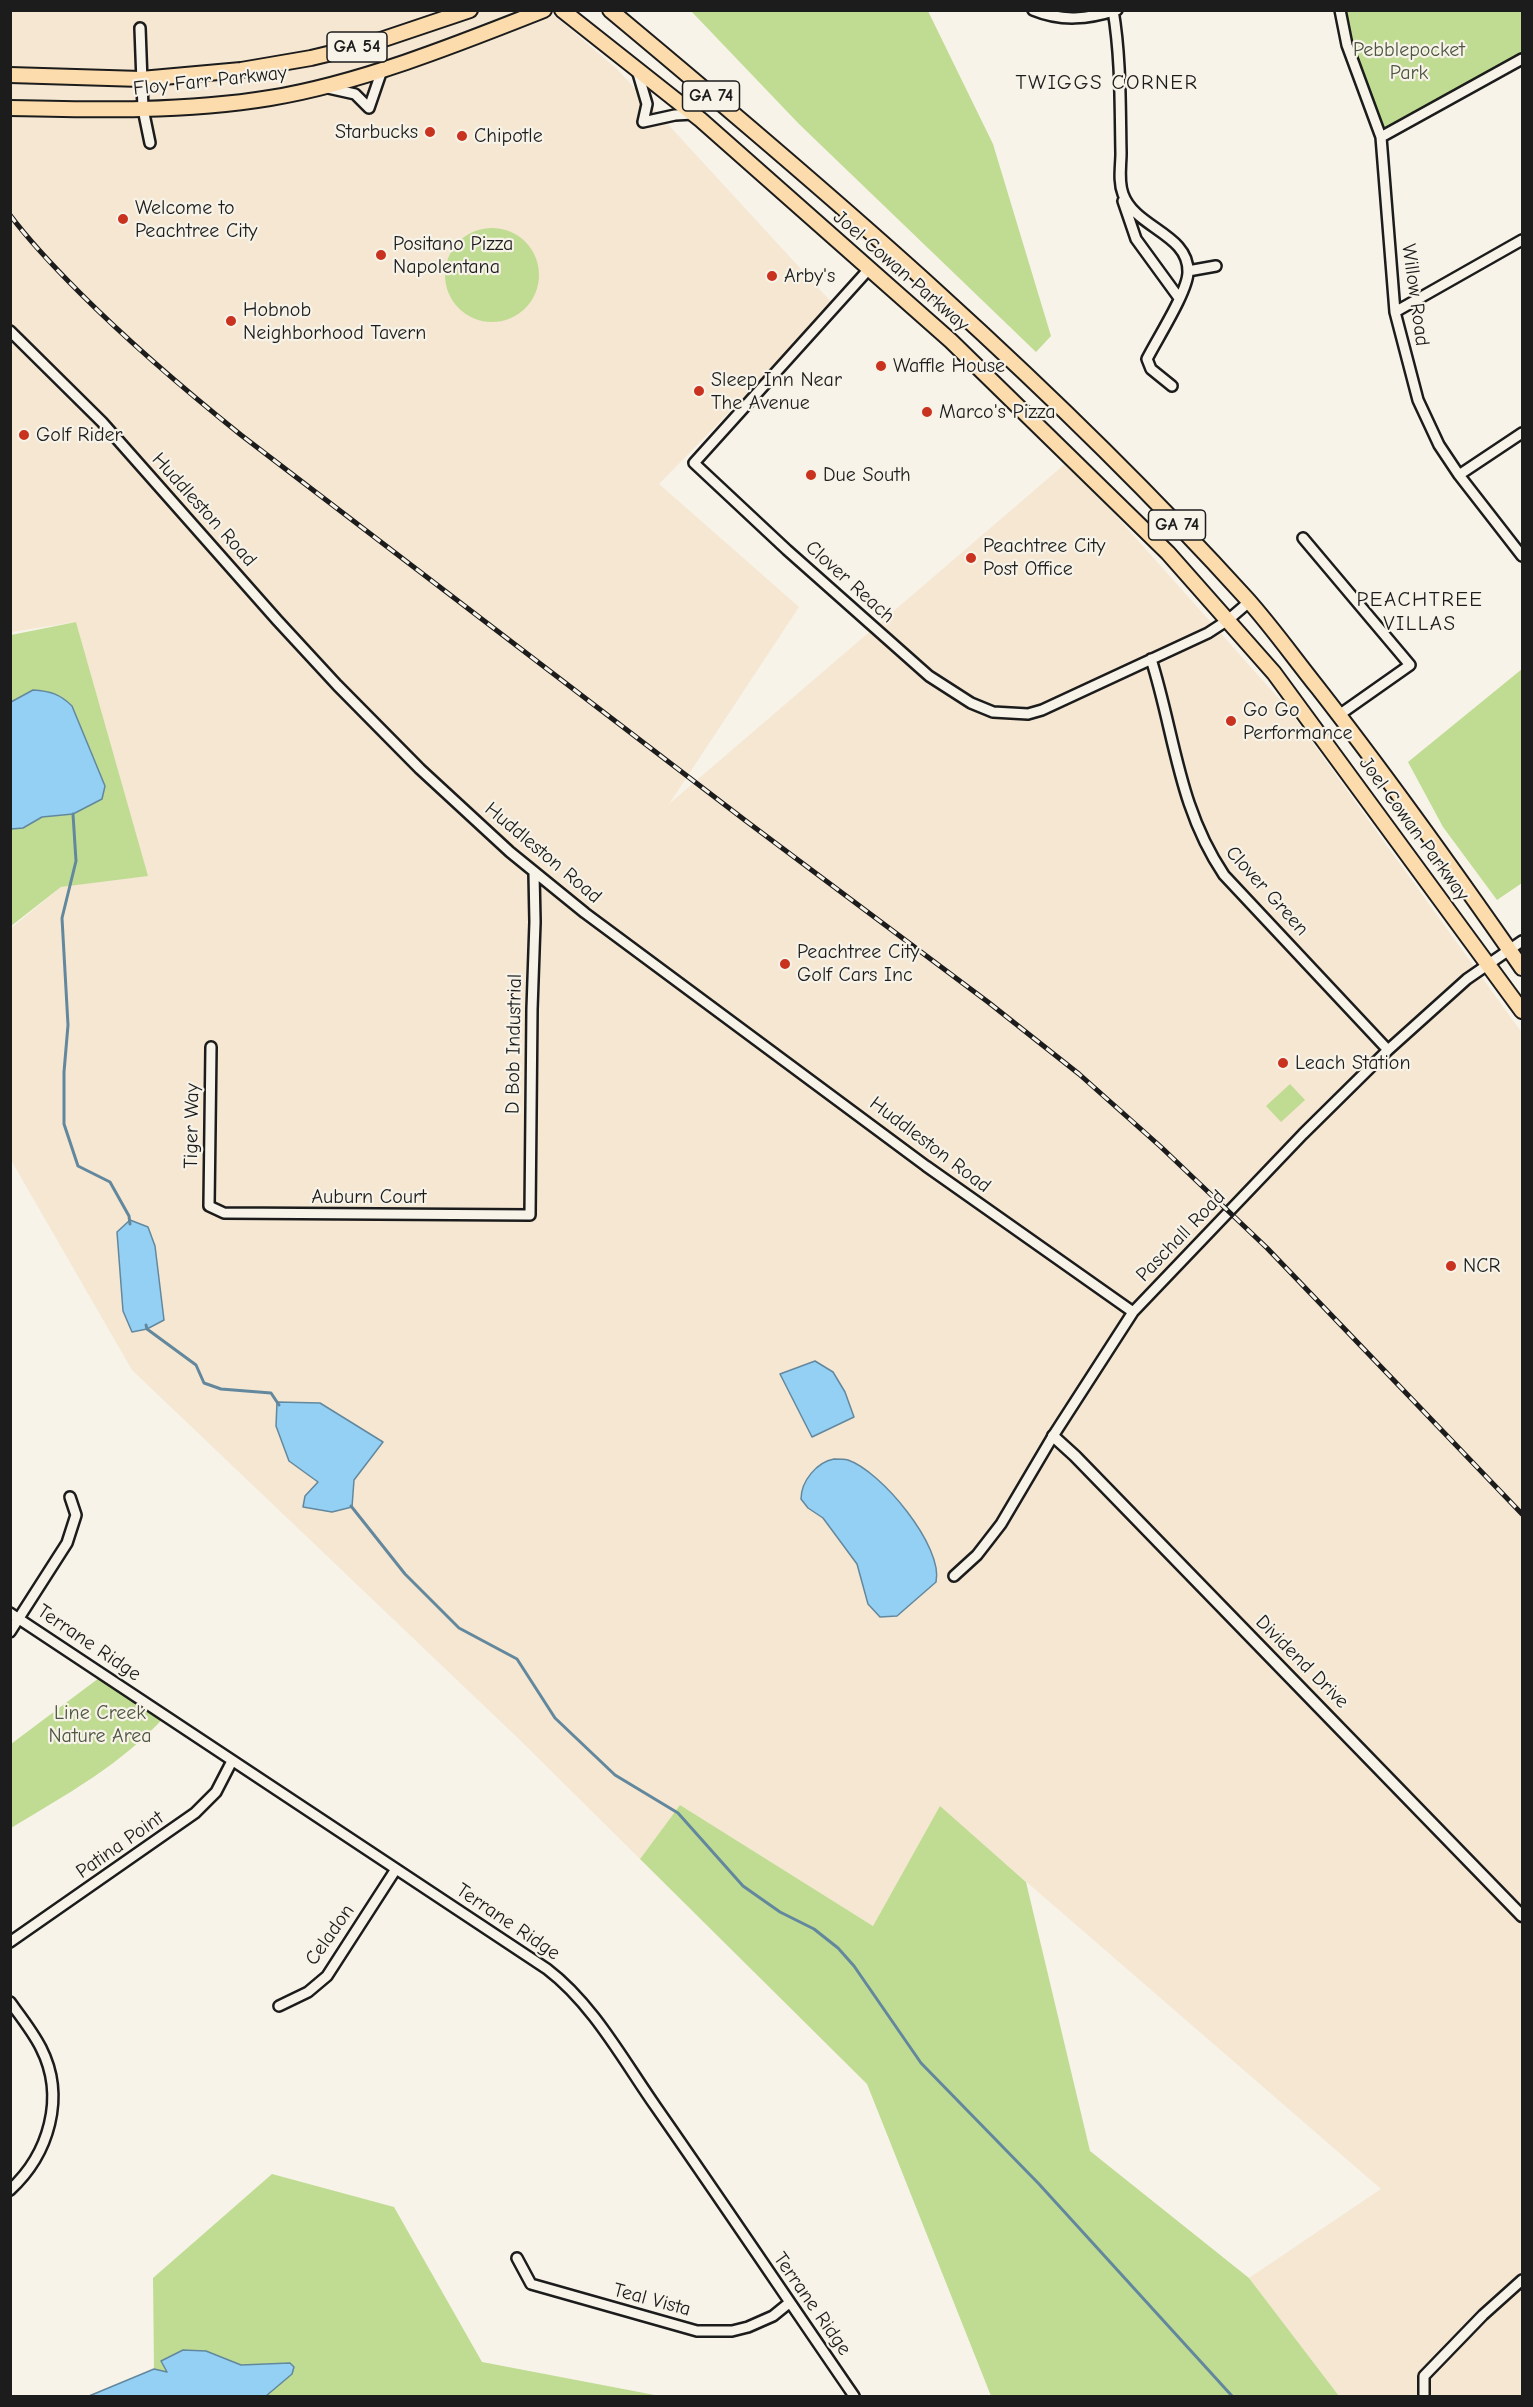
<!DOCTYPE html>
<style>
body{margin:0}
#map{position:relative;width:1533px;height:2407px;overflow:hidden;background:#f7f3e8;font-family:"Comic Neue",sans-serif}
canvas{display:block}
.frame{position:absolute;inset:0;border:12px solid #1c1c1c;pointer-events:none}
</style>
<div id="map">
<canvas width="1533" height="2407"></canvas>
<div class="frame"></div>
</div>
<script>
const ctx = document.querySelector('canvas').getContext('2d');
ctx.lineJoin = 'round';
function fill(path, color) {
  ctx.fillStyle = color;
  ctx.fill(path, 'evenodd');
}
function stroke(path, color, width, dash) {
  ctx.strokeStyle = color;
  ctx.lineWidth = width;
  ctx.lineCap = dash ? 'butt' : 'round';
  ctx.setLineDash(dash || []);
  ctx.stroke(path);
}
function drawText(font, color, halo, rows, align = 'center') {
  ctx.font = font + ' "Comic Neue",sans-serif';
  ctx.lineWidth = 4.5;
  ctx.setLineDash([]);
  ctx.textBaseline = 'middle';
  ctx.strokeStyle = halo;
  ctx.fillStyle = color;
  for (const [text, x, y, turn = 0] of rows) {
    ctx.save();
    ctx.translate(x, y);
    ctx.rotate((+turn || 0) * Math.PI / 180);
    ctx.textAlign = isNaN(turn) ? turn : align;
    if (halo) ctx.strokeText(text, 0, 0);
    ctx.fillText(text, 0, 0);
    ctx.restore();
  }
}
const built = new Path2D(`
 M11,11H549L617,69L834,305L659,484L799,607L669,804L1065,464L1109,508L1289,710L1522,1033V2396H1339L1249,2278L1381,2189L940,1807L873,1926L680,1805L640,1859L521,1741L132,1370L11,1160L10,929L61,887L147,875L76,622L11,632Z`);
const green = new Path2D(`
 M691,11H928L993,144L1051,336L1036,352L799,124Z
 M1342,11H1522V59L1381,137L1358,74Z
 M445 275a47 47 0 1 1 94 0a47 47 0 1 1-94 0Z
 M76,622L148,876L61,887L11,926V635Z
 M1522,669V883L1497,900L1443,827L1408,762Z
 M1290,1084L1305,1100L1281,1122L1266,1106Z
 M103,1675L165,1716C124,1763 64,1796 11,1828V1744Z
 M680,1805L873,1926L940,1806L1026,1882L1090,2151L1249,2278L1339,2396H991L867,2084L640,1859Z
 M272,2174L394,2207L482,2362L660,2396H193L154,2369L153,2278Z`);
const water = new Path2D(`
 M33,690C50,691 60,694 72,706L105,786L102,799L73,814L42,817L23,828L11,829V702Z
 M130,1220L148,1227L155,1246L164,1320L147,1329L132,1332L123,1311L117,1232Z
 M815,1361L833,1372L845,1392L854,1417L812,1437L780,1374Z
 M277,1402L320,1403L383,1442L354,1480L352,1507L332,1512L303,1507L305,1496L318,1482L289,1461L276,1426Z
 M834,1459C838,1459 844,1459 848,1460C881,1471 944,1547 936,1582L897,1616L880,1617L868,1604L857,1564L823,1518L808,1508L801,1499C801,1481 817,1462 834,1459Z
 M183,2350L206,2351L241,2365L290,2363L294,2367L292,2374L266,2396H89L154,2369L167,2372L161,2361Z`);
const stream = new Path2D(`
 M73,814L76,861L62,918L68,1025L64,1072V1124L78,1166L110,1182L129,1216L130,1224
 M146,1325L147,1329L196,1365L204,1383L221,1389L271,1393L279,1405
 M351,1506L405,1574L459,1628L517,1659L555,1718L615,1775L678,1813L743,1886L780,1912L814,1929L838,1948L854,1966L921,2063L1039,2184L1232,2396`);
const minor = new Path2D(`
 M1033,10C1062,22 1088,19 1117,10
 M1113,10C1121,57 1120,105 1121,153C1121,166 1118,181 1123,194C1135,228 1189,234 1188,272C1188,291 1157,339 1147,359L1151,369L1172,386
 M1340,10L1347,45L1381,137L1395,312L1418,400L1439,445L1459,475L1522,556
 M140,28L143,109L150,143
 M637,70L647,104L643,122
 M328,88L355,94L369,108L381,73L387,70
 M643,122L675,115L693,114
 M1381,137L1522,59
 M1123,201L1136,239L1179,298
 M869,269L694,463L787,550L929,676L971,703L993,712L1028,714L1042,710L1208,633L1228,620L1249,602
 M1188,271L1216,266
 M1395,312L1522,240
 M10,331L102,422L277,620L337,685L420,769L510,852L585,913L926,1166L1133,1312
 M1459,475L1522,433
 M1303,538L1410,665L1339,715
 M1151,659C1175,735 1178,807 1224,875L1388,1050
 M211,1047L209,1206L224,1213L530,1215L532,1009L535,922L534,873
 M954,1576L977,1555L1001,1524L1053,1436L1133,1312L1303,1134L1388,1050L1467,979L1522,941
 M10,1613L547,1969C593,2004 623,2060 656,2107C723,2203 788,2300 854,2396
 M10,1632L67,1543L76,1515L70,1497
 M10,1942L195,1813L216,1792L232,1761
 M10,2002C21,2017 33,2032 41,2048C66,2097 49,2154 10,2190
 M279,2006L308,1992L327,1976L396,1869
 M517,2258L531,2284L697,2331H732L748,2327L773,2316L789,2303
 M1424,2396V2376L1483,2315L1522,2280`);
const tertiary = new Path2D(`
 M1053,1436L1075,1456L1522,1916`);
const primary = new Path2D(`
 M562,10L701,120L951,341L1168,553L1274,673L1522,1011
 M610,10C832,195 1053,385 1247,599C1272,627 1294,658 1318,688C1389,779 1456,873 1522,968
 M10,75L141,79L241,70L311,58L369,44L470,10
 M10,108C97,110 185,112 270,98C361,83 458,44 544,10`);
const rail = new Path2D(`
 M10,215C31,243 55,268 80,293C131,344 185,390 241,435L746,821L988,1002L1079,1074L1161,1147L1267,1248L1522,1514`);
const markers = [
 [430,132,6,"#c8321e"],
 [462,136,6,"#c8321e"],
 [123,219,6,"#c8321e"],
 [381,255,6,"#c8321e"],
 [772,276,6,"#c8321e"],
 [231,321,6,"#c8321e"],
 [881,366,6,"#c8321e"],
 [699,391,6,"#c8321e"],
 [927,412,6,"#c8321e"],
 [24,435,6,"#c8321e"],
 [811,475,6,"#c8321e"],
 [971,558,6,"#c8321e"],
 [1231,721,6,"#c8321e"],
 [785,964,6,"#c8321e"],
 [1283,1063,6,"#c8321e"],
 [1451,1266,6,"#c8321e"]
];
const shields = [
 [357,47,60],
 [711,96,57],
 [1177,525,57]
];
const shieldNames = [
 ["GA 54",357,47],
 ["GA 74",711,96],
 ["GA 74",1177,525]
];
const parkNames = [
 ["Pebblepocket",1409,50],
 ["Park",1409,73],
 ["Line Creek",100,1713],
 ["Nature Area",100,1736]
];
const streetNames = [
 ["Floy Farr Parkway",210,81,-6],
 ["Joel Cowan Parkway",901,271,41],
 ["Willow Road",1415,295,82],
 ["Huddleston Road",204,510,48],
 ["Clover Reach",850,582,42],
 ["Joel Cowan Parkway",1414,829,54],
 ["Huddleston Road",543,853,40],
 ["Clover Green",1267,891,48],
 ["D Bob Industrial",514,1044,-89],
 ["Tiger Way",192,1126,-89],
 ["Huddleston Road",930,1145,37],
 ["Auburn Court",369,1197],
 ["Paschall Road",1181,1236,-46],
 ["Terrane Ridge",89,1643,34],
 ["Dividend Drive",1302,1662,45],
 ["Patina Point",120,1845,-35],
 ["Terrane Ridge",508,1922,34],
 ["Celadon",330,1935,-55],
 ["Teal Vista",652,2300,15],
 ["Terrane Ridge",812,2304,55]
];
const poiNames = [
 ["Starbucks",418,132,"right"],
 ["Chipotle",474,136],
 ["Welcome to",135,208],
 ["Peachtree City",135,231],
 ["Positano Pizza",393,244],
 ["Napolentana",393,267],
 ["Arby's",784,276],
 ["Hobnob",243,310],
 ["Neighborhood Tavern",243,333],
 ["Waffle House",893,366],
 ["Sleep Inn Near",711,380],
 ["The Avenue",711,403],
 ["Marco's Pizza",939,412],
 ["Golf Rider",36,435],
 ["Due South",823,475],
 ["Peachtree City",983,546],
 ["Post Office",983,569],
 ["Go Go",1243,710],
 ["Performance",1243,733],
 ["Peachtree City",797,952],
 ["Golf Cars Inc",797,975],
 ["Leach Station",1295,1063],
 ["NCR",1463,1266]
];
const neighbourhoodNames = [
 ["TWIGGS CORNER",1107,83],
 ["PEACHTREE",1420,600],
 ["VILLAS",1420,624]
];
fill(built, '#f5e7d2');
fill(green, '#c0dc93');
fill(water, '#93d0f4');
stroke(water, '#63889e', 1.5);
stroke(stream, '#63889e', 3);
stroke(minor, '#1c1c1c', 14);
stroke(tertiary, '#1c1c1c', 15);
stroke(primary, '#1c1c1c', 18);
stroke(minor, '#f7f3e8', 9);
stroke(tertiary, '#f7f3e8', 10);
stroke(primary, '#fcdcac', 14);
stroke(rail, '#1c1c1c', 5);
stroke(rail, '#f7f3e8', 3, [9]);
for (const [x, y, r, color] of markers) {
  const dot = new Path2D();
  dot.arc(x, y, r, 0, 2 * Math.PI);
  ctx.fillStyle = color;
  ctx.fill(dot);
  stroke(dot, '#f7f3e8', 2);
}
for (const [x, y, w] of shields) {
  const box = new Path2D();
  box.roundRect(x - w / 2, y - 15, w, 30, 4.5);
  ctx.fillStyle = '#f7f3e8';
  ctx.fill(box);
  stroke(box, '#1c1c1c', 1.5);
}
drawText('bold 18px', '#1c1c1c', null, shieldNames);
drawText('20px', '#4d5640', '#f7f3e8', parkNames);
drawText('20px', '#1c1c1c', '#f7f3e8', streetNames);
drawText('20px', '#1c1c1c', '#f7f3e8', poiNames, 'left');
ctx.letterSpacing = '1.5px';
drawText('21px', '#1c1c1c', '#f7f3e8', neighbourhoodNames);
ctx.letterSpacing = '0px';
</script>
